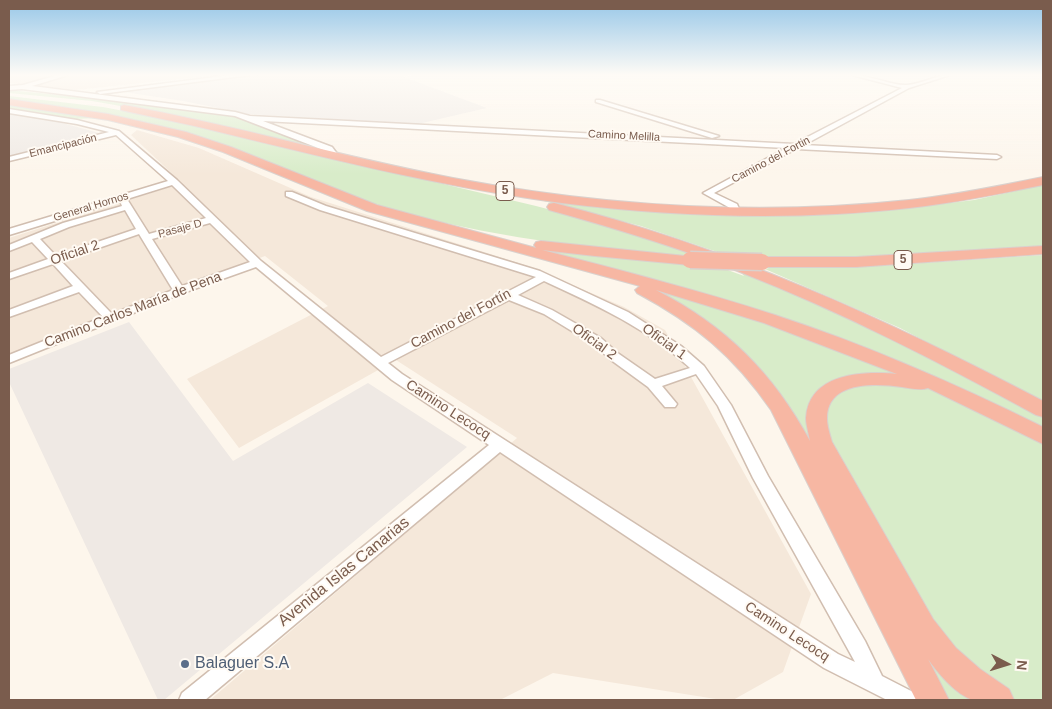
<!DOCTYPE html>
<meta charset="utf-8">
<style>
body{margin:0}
#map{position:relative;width:1052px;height:709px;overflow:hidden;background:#fdf6ec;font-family:Arial,sans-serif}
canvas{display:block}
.frame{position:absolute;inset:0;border:10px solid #7a5c4d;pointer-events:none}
.north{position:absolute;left:982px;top:639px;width:50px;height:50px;-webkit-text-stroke:4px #fffaf3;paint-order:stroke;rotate:95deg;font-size:14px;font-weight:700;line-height:20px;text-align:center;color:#7a5c4d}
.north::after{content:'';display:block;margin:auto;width:18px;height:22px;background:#7a5c4d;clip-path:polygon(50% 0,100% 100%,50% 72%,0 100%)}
</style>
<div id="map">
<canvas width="1052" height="709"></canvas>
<div class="frame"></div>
<div class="north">N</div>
</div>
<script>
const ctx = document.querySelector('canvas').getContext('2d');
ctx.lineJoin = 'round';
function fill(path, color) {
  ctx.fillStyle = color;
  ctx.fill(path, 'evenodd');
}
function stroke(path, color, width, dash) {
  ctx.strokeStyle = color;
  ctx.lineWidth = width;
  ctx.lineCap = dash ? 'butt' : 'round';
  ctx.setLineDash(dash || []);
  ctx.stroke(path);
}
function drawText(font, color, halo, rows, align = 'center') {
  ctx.font = font + ' Arial,sans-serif';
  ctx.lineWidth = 4;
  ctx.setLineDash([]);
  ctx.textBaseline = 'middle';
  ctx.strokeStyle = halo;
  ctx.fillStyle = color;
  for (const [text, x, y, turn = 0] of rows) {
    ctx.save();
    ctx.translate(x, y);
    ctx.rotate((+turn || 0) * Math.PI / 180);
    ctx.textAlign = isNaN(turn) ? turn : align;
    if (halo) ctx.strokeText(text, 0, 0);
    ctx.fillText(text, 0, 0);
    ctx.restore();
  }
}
const residential = new Path2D(`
 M9,75H220L76,90L9,83Z
 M137,130L199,148L311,197L528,266L624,307L665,330L811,594L783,672L733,700H722L553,673L500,700H210L517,438L396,360L239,448L187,379L328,306L265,256L127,307L9,354V238L182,183L131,135Z`);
const industrial = new Path2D(`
 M259,75H411L404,77L487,108L418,124L247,114L183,101L117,91Z
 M9,113L59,122L99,133L9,156Z
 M129,322L233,461L368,383L467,447L164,700H158L9,382V369Z`);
const green = new Path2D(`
 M9,90L121,101L232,115L243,118L321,149L160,113L92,101L9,93Z
 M9,96L103,107L187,123L536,206L597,222L693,252L685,256C586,248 487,237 392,209C323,189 258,156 190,134C131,116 70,107 9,100Z
 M9,104L99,118L74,119L9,109Z
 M1043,185V246L869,258L732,257L641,226L532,198L655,210L900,209L974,200Z
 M529,246L620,258L714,265L744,276L739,270C844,311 945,362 1043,417V427C956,386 869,346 777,316C696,289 611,270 529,246Z
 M1043,255V403L900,328L765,269L773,267L877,266Z
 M648,286L701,300L909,375L843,378L812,435L986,700H945L776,388C758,366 739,346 716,329C695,312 670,300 648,286Z
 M858,383L918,386L930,389L1043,442V700H1012L992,687L946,645L824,434L826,399Z`);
const minor = new Path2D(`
 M58,75H68L32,86L235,112L250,116L794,144L902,88L852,75C870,75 893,86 907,85C922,84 935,75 950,75L909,88L804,145L997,155L1001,157L997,159L796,149L714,193L737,204L740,211L736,214L733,213L730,208L703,193L786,148L263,121L332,147L338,155L334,157L326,151L235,116L22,89L9,90V86L23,85Z
 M231,75H250L100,94L97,92Z
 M596,100H600L719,136L712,138L596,102Z
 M9,109L77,120L119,131L177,180L261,261L381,357L536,277L320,210L286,196V192H292L326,206L540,271L628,312L681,346L704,366L731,405L768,476L865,641L882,676L915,693L918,700H887L824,668L500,452L205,700H179L182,693L489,445L392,380L256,267L183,293L9,363V355L103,317L79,292L9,317V310L73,286L53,264L9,279V273L48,259L32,242L9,251V245L63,223L122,206L120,201L9,235V229L168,181L116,135L9,161V157L109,132L77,124L9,113ZM172,185L206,218L149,234L127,199ZM125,210L136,229L56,256L40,239L69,227ZM210,223L250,262L182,286L152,239ZM139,234L173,290L112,314L61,261ZM544,281C596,305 647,328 690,368L655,379L619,354L601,338L552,310L518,295ZM509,300L544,314L593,344L611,360L648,387L665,407H675L677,404L662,386L696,374L718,406L753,478L855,662L838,654L402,374L388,363Z`);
const highway = new Path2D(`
 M9,99L108,114L186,132L231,147L377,205L536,248L534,245L536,242L541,241L695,257L698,260L695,263L690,265L595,256L542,250C620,270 698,290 775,315C867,345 956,384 1043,427V444L928,388C919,391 911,388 902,387C875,383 826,381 827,419C827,426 830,435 832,442L933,619L956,648L980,669L1009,689L1014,700C1003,700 979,703 970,699C954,692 938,673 928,659L949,700H916L771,410C734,356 695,324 637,293L635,290L640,286L367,211L223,152L178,137L108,120L9,105ZM656,290L764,323L897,374C863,371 809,373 806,418C806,425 809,434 810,441C773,373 726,326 656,290Z
 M124,105C234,125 343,157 453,178C602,206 758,216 909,200C954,195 999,186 1043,177V185C999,194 954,203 909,208C794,221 677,217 562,203C439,187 319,156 199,127C173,121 147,116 121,110V106Z
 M554,203C726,246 887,319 1043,401V417L1036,415C939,362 842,312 740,272C678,247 614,228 549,210L547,207L549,204Z
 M1043,246V254L856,267H762L757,265L754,262L757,259L762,257H856Z`);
const highwayBridge = new Path2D(`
 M690,260L762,262`);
const markers = [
 [185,664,5,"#5c6f8a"]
];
const farStreetnames = [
 ["Camino Melilla",624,136,3],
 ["Emancipación",63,146,-14],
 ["Camino del Fortin",771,160,-28],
 ["General Hornos",91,207,-17],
 ["Pasaje D",180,229,-15]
];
const shields = [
 [505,191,18],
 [903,260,18]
];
const shieldNames = [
 ["5",505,191],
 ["5",903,260]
];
const streetNames = [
 ["Oficial 2",75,253,-19],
 ["Camino Carlos María de Pena",133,310,-21],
 ["Camino del Fortín",461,319,-28],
 ["Oficial 2",594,342,36],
 ["Oficial 1",664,342,36],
 ["Camino Lecocq",448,410,33],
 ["Camino Lecocq",787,632,33]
];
const nearStreetnames = [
 ["Avenida Islas Canarias",344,572,-39]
];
const nearServicenames = [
 ["Balaguer S.A",195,664]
];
fill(residential, '#f5e8da');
fill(industrial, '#efe9e4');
fill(green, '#d8ecc9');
stroke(minor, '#d1beb0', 3);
stroke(highway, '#dad1cd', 2);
fill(minor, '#fff');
fill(highway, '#f7b7a3');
stroke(highwayBridge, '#dad1cd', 19, []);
stroke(highwayBridge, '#f7b7a3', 16);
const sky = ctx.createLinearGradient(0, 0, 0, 174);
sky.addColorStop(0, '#97c7e8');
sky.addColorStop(0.43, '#fefbf6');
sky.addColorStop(1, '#fefbf600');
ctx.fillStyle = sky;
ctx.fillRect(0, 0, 1052, 174);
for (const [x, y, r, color] of markers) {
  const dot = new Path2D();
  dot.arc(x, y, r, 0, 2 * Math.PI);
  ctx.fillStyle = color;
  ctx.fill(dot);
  stroke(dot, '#fffaf3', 2);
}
drawText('11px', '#7a5c4d', '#fffaf3', farStreetnames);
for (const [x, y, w] of shields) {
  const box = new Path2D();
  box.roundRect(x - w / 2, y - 9.5, w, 19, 4);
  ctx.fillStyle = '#fffaf3';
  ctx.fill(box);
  stroke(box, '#7a5c4d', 1);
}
drawText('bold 12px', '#7a5c4d', null, shieldNames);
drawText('14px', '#7a5c4d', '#fffaf3', streetNames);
drawText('16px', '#7a5c4d', '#fffaf3', nearStreetnames);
drawText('16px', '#4e5e75', '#fffaf3', nearServicenames, 'left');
</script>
